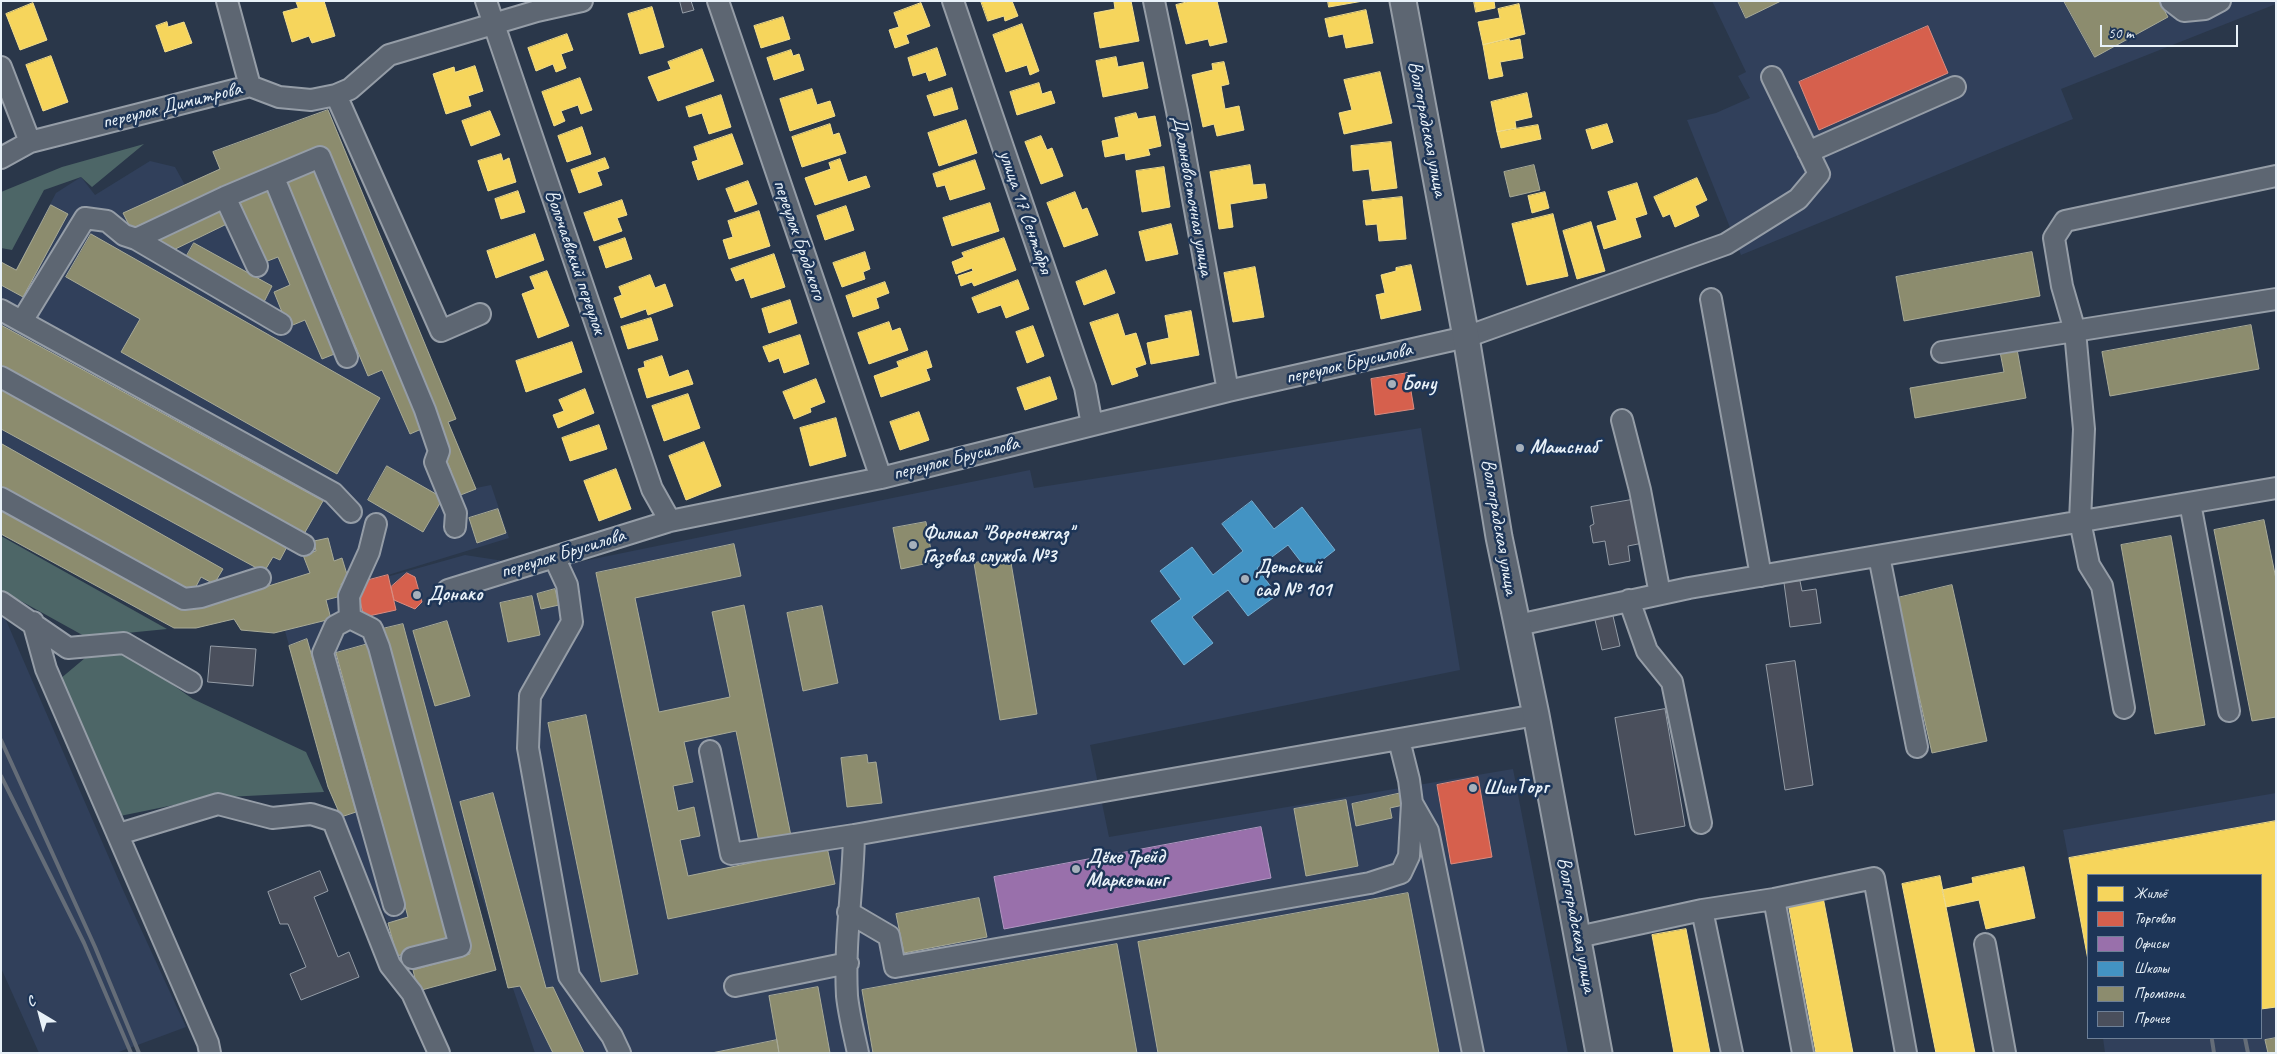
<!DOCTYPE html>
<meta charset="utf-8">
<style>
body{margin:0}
#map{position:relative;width:2277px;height:1054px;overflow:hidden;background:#2a374a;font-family:Caveat,sans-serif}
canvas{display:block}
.frame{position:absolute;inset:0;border:2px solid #e8f1f8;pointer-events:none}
.legend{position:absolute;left:2087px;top:874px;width:175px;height:165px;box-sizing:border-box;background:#1d3557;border:1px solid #6e8097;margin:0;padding:6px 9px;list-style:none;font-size:15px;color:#e8f1f8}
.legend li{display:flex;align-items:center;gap:10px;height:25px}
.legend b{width:25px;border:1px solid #6e8097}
.north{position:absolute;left:15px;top:989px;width:50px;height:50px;-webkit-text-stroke:4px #1d3557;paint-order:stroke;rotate:323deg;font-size:14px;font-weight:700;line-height:20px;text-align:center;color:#e8f1f8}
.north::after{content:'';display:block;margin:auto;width:18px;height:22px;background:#e8f1f8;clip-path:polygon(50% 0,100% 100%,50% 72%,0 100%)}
.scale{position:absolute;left:2100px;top:25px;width:138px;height:22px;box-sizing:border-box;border:2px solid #e8f1f8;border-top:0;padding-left:6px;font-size:15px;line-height:18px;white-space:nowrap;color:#e8f1f8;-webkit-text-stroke:4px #1d3557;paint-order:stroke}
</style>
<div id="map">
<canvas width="2277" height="1054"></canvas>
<div class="frame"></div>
<ul class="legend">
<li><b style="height:14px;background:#f6d55c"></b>Жильё</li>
<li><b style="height:14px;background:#d6604d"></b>Торговля</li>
<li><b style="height:14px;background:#9970ab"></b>Офисы</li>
<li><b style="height:14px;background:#4393c3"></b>Школы</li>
<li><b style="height:14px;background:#8c8c6e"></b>Промзона</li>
<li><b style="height:14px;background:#4a4f5c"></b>Прочее</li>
</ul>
<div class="north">С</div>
<div class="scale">50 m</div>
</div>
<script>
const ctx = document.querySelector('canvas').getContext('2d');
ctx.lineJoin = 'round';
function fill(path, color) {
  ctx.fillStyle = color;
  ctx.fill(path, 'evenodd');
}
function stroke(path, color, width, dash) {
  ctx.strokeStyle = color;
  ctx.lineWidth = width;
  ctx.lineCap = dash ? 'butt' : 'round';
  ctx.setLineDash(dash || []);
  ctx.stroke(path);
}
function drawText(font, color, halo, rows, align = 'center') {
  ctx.font = font + ' Caveat,sans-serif';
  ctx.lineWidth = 5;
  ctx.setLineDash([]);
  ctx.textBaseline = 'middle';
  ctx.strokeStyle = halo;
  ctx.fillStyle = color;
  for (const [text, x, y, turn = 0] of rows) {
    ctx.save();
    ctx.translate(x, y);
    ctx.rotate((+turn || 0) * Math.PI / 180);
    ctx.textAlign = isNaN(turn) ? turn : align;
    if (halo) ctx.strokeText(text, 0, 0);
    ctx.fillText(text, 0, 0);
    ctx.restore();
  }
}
const built = new Path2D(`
 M1712,1H2276V4L2061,89L2073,119L1741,255L1687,120L1716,113L1750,98L1738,76L1746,72Z
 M328,110L456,419L449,423L476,488L491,485L509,538L388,575L361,582L365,583L465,555L549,568L1030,470L1034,488L1421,428L1460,670L1090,745L1109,837L1513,769L1568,1053H535L458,827L496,970L418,991L413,970L397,956L388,923L328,787L285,631L274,633L241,630L234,619L196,628H174L1,534V262L16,269L56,193L81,177L95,195L150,161L175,167L185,185L220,169L213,152Z
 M2,611L123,890L186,1027L116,1053H39L1,968Z
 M2276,793V1053H2105L2103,1038H2261V875H2088V960L2063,830Z`);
const green = new Path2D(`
 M144,144L92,187L81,177L44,190L12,250L1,248V192L62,167Z
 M1,536L167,629L86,637L1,590Z
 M127,653L193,699L306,752L324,792L208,798L120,816L60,679L85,658Z`);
const homes = new Path2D(`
 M296,1H324L335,36L312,43L309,36L292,42L283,12L298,8Z
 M981,1H1012L1018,16L1005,21L1004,16L988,21Z
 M1131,1L1139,41L1100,48L1094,13L1115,9L1114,2Z
 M1191,1H1217L1227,42L1210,46L1208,39L1186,44L1176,5Z
 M1328,1H1363L1329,7Z
 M1474,1H1494L1495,8L1476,12Z
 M33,3L47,40L20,50L6,14Z
 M921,3L930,26L906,35L909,43L895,48L889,30L899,27L894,13Z
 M1519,4L1525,34L1483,45L1478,22L1500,18L1498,9Z
 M652,7L664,47L640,54L628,14Z
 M1366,10L1373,43L1346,48L1343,34L1329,37L1325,19Z
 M783,17L790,39L761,48L754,26Z
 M167,22L168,27L184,22L192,43L165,52L156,26Z
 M1022,24L1039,71L1030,75L1027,65L1006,72L993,35Z
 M567,34L573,50L561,54L566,68L556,72L553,64L536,71L528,48Z
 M1509,39L1510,41L1520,39L1523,58L1500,62L1503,76L1489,79L1483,45Z
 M937,48L946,75L929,81L926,72L913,76L908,58Z
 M702,49L714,81L658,101L648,77L671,69L668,62Z
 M791,50L793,56L799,54L804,70L774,80L767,58Z
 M51,56L68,102L43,111L26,65Z
 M1116,57L1118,67L1143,62L1148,88L1103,97L1096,61Z
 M1224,62L1229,84L1221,86L1225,109L1239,106L1244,130L1217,136L1214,124L1203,127L1192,75L1213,70L1212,64Z
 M475,66L483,91L468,96L471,106L446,114L433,74L454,67L455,72Z
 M1380,72L1392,123L1344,134L1339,113L1352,110L1344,80Z
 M580,78L592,110L581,114L578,105L561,111L565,121L554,126L542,92Z
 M1039,83L1042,94L1051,91L1055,103L1017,115L1010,92Z
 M952,88L958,109L934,116L927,96Z
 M812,89L817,105L830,101L835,116L790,131L780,99Z
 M1527,93L1532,117L1515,121L1516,128L1497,132L1491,102Z
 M721,95L731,127L709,134L702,113L689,117L686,107Z
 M490,111L500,135L471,146L462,121Z
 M1136,113L1138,119L1155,116L1161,146L1148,149L1150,155L1126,160L1125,153L1105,157L1102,141L1119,137L1115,118Z
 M966,120L977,153L939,166L928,133Z
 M830,124L833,135L839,133L846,153L802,167L792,137Z
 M1607,124L1613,142L1592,149L1586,130Z
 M1538,125L1541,139L1501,148L1497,132Z
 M582,127L591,154L567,162L558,136Z
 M732,134L743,164L698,180L692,162L698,160L694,147Z
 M1041,136L1047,150L1052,148L1063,176L1041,184L1025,142Z
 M1391,142L1397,188L1372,191L1369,169L1353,171L1351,146Z
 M501,154L503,161L509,158L516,182L488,191L478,161Z
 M605,158L609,168L597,172L602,185L579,193L571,170Z
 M840,159L848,182L866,176L870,187L815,205L805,178L831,169L829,163Z
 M975,160L985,189L950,200L945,185L937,187L933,174Z
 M1250,165L1253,185L1265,184L1267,198L1230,204L1233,227L1219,229L1210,172Z
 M1164,167L1170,207L1142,212L1136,171Z
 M1697,178L1707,200L1695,206L1699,216L1675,227L1670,214L1663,217L1654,197Z
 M748,181L757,204L735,212L726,189Z
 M1637,183L1647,214L1635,218L1641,237L1604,249L1597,226L1617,220L1608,192Z
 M518,191L525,212L501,219L495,199Z
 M1075,192L1082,210L1087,208L1098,235L1064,247L1047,203Z
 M1545,192L1549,208L1532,213L1528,196Z
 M1402,197L1406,239L1379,241L1377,224L1366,225L1363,201Z
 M622,200L627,215L617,218L622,231L594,241L584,213Z
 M990,203L999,231L952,246L943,218Z
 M846,206L854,230L825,240L817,216Z
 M759,211L770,246L729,259L723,240L733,237L728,221Z
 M1553,214L1568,276L1527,285L1512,224Z
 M1591,222L1605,271L1577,279L1563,231Z
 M1171,224L1178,254L1146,261L1139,232Z
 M535,234L544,260L496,278L487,251Z
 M625,238L632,259L606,268L599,247Z
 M1004,238L1016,270L974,286L972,282L961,286L958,276L973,271L972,268L956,274L952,262L964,257L962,253Z
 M865,252L870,269L863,272L865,279L842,287L833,263Z
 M774,254L785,287L751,298L744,278L736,281L731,269Z
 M1411,265L1421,310L1381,319L1376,295L1385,293L1381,275L1396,271V268Z
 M1255,267L1264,317L1233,322L1224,273Z
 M1106,270L1115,293L1084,305L1076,282Z
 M547,271L569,326L538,338L522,294L535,289L530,277Z
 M650,275L655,288L665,284L673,306L648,315L646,309L621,318L614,298L622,295L619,287Z
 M1018,280L1029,309L1006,318L1001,305L978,313L972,298Z
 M885,282L889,293L876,298L879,308L853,317L846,296Z
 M790,300L797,323L769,333L762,309Z
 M1191,311L1199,355L1151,364L1147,343L1169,338L1165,316Z
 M1118,314L1125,336L1136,333L1146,364L1135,368L1138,376L1112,385L1090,323Z
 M651,318L658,340L628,349L621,327Z
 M889,322L892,331L900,328L908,350L869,364L858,333Z
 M1033,326L1044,356L1027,363L1016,332Z
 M800,335L809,364L784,373L779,358L769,362L763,347Z
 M572,342L582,372L526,392L516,361Z
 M927,351L932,367L926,369L930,380L881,397L874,376L899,367L897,362Z
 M662,356L669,377L688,370L693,384L647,398L638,369L645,367L644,362Z
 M1050,377L1057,399L1025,410L1017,388Z
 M816,379L825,402L810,408L811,412L794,419L783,392Z
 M585,389L594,413L558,428L553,415L564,411L559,400Z
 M688,394L700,428L664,441L652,406Z
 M919,412L929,440L900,450L890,422Z
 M836,418L846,456L810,466L800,428Z
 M599,425L607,449L570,461L562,438Z
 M704,442L721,486L686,500L669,456Z
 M616,469L631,509L599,521L584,481Z
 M2276,821V1007L2261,1009V875H2088V960L2069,858Z
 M2024,867L2035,918L1986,929L1979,900L1946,907L1942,890L1973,883L1972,878Z
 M1940,876L1946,907L1975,1053H1936L1902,884Z
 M1823,897L1853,1053H1816L1788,903Z
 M1686,929L1710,1053H1674L1652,935Z`);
const shops = new Path2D(`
 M1928,26L1948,73L1819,130L1799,82Z
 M1408,373L1414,409L1375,415L1371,379Z
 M407,573L415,577L422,602L415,609L394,600L391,587Z
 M388,575L396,610L364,617L357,589L361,582Z
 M1478,777L1492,857L1451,864L1437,785Z`);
const offices = new Path2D(`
 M1261,827L1271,878L1004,929L994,877Z`);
const schools = new Path2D(`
 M1252,501L1274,529L1302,507L1335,550L1308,571L1288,545L1257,568L1277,595L1248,616L1228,590L1192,617L1213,643L1184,665L1151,621L1181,599L1160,571L1192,547L1213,575L1243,551L1222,524Z`);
const industry = new Path2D(`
 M1738,1H1781L1746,18Z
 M2064,1H2159L2168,17L2095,57Z
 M328,110L456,419L448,422L476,489L458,496L447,472L451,471L429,418L438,415L326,148L230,184L131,229L123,213L220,169L213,152Z
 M1534,165L1540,190L1510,197L1504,172Z
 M316,168L426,427L410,434L382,370L368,376L286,181Z
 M268,189L337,353L322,359L305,320L288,327L274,292L290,285L278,257L265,262L239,200Z
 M51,205L68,214L23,297L1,285V262L16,270Z
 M224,208L231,222L165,254L159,240Z
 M91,234L380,398L337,474L121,352L140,319L66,277Z
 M194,243L272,286L264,302L185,259Z
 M2032,252L2040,296L1904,321L1896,277Z
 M1,325L323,501L304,534L1,368Z
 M2251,325L2259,369L2110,396L2102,352Z
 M2017,349L2026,398L1915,418L1910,388L2004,372L2000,352Z
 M1,386L289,543L280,560L273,557L264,572L1,429Z
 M2,444L223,569L214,584L201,577L192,594L1,487Z
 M387,466L443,498L423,532L368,500Z
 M1,509L177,605L195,609L310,573L303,555L316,551L314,541L328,538L334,561L342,558L349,581L341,584L345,595L326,600L331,619L274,633L241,630L234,619L196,628H174L1,534Z
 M498,509L506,533L477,543L469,518Z
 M2264,520L2276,579V717L2252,721L2214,530Z
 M926,522L933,562L901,569L893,528Z
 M2171,536L2205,725L2155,734L2121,545Z
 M734,544L741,576L635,598L659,712L730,697L712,612L744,605L791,836L759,842L736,731L684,742L693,782L673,786L678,811L694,807L700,836L680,840L688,876L827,847L835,884L668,919L596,573Z
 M1010,557L1037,714L1000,720L974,563Z
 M1952,585L1987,741L1932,753L1897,598Z
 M555,589L559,605L541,609L537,594Z
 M532,596L540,635L508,642L500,603Z
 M822,606L838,683L803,691L787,613Z
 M447,621L470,696L435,706L413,631Z
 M403,624L496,970L418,991L413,970L470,954L382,629Z
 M307,639L356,812L341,817L328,787L289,646Z
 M368,644L449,942L397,956L388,923L408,917L336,653Z
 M586,715L638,974L601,982L548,723Z
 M867,755L868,763L876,762L882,803L847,807L841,758Z
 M1406,792L1408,804L1390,808L1392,818L1356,826L1352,804Z
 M493,793L546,988L553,987L584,1053H553L520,986L508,988L460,802Z
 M1346,800L1358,866L1306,876L1294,809Z
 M1408,893L1439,1053H1158L1138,942Z
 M979,898L987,937L904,953L896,914Z
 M1117,944L1137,1053H873L862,990Z
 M818,987L830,1053H779L769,996Z
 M2276,1038V1053H2268L2265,1040Z
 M777,1040L779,1053H712Z`);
const building = new Path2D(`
 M680,1H691L694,10L683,13Z
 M1631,500L1637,531L1641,530L1643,543L1628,546L1630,561L1609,565L1605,541L1593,543L1590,526L1594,524L1591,507Z
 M1800,581L1802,591L1816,589L1821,623L1790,627L1784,583Z
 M1613,616L1620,646L1602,650L1595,620Z
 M211,646L256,649L253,686L208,682Z
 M1795,661L1813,785L1785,790L1766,665Z
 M1665,709L1685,826L1635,835L1615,718Z
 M320,871L328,891L314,897L338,957L349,952L359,977L301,1000L290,974L306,967L288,924H280L268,892Z`);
const minor = new Path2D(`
 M227,1L250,86
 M486,1L652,489L670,521
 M718,1L881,478
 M953,1L1085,387L1092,425
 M1154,1L1177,111L1228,391
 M2171,1L2184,11L2205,9L2220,1
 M1,67L30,142
 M336,95L441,331L480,314
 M1808,152L1955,87
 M1,158L30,142L250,86L279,97L311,100L336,95L350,89L389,55L537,11L582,1
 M274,178L347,357
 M225,197L257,266
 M136,239L281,324
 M1711,299L1761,576
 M1,310L333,493L351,512
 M22,321L85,218L107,221L124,235L136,239L225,197L320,157L425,410L439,451L435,462L456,513L455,527
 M1942,352L2276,299
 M1,377L304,545
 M1622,420L1640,490L1660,594
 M1,498L184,599L201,597L260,578
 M2190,503L2229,711
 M376,524L369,552L349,596L350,618L335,626L323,653L394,905
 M1879,556L1917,747
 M554,557L567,585L572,622L530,696L528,748L569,976L612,1036L620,1053
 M448,590L670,521L881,478L1228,391L1466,337L1726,244L1798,199L1819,174L1772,77
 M1629,600L1647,651L1672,682L1701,823
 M1,602L68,648L124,643L191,682
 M350,618L372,629L379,647L460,946L412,958
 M33,622L46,669L208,1043L210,1053
 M1518,625L1689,588L2276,488
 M2124,708L2102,586L2089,565L2080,521L2084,429L2075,331L2062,286L2054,238L2065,221L2276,176
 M1399,740L1409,780L1412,803L1428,831L1473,1053
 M710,751L731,854L854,835
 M119,834L218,804L272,818L311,814L333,821L390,965L412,993L439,1053
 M1774,899L1803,1053
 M1702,910L1732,1053
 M848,912L889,936L895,967L1370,883L1401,873L1409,856L1412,803
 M1578,937L1702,910L1774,899L1874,878L1906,1053
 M1985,944L2005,1053
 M735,986L848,963
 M858,1053C854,1034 849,1015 847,996C844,942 853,889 854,835L1536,715`);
const major = new Path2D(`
 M1403,1L1466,337L1499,537L1536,715L1599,1053`);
const rail = new Path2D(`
 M1,740L95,947L139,1053
 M1,776L84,943L131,1053
 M2245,1038L2248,1053
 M2212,1040L2214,1053`);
const markers = [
 [1392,384,5,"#a6b0bb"],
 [1520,448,5,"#a6b0bb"],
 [913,545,5,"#a6b0bb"],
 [1245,579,5,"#a6b0bb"],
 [417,595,5,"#a6b0bb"],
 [1473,788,5,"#a6b0bb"],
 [1076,869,5,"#a6b0bb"]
];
const streetNames = [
 ["переулок Димитрова",172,106,-14],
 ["Волгоградская улица",1427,129,79],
 ["Дальневосточная улица",1192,196,80],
 ["улица 17 Сентября",1025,212,71],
 ["переулок Бродского",799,240,71],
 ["Волочаевский переулок",575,262,71],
 ["переулок Брусилова",1349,364,-13],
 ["переулок Брусилова",956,459,-14],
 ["Волгоградская улица",1499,527,80],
 ["переулок Брусилова",563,554,-17],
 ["Волгоградская улица",1576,925,79]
];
const poiNames = [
 ["Бону",1402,384],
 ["Машснаб",1530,448],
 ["Филиал \"Воронежгаз\"",923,534],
 ["Газовая служба №3",923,557],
 ["Детский",1255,568],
 ["сад № 101",1255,591],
 ["Донако",427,595],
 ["ШинТорг",1483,788],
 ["Дёке Трейд",1086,858],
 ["Маркетинг",1086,881]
];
fill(built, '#31405b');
fill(green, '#4d6667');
fill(homes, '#f6d55c');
stroke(homes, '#f2dd8b', 1);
fill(shops, '#d6604d');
stroke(shops, '#db8c80', 1);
fill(offices, '#9970ab');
stroke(offices, '#b197c2', 1);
fill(schools, '#4393c3');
stroke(schools, '#74afd3', 1);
fill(industry, '#8c8c6e');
stroke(industry, '#a8aa97', 1);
fill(building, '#4a4f5c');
stroke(building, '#959da7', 1);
stroke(minor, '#959da7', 24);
stroke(major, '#959da7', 29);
stroke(minor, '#5d6672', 20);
stroke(major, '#5d6672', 25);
stroke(rail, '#656d78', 4);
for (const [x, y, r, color] of markers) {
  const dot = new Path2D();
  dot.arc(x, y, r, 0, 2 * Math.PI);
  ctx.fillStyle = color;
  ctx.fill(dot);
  stroke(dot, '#1d3557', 2);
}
drawText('20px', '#e8f1f8', '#1d3557', streetNames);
drawText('bold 20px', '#e8f1f8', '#1d3557', poiNames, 'left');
</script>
